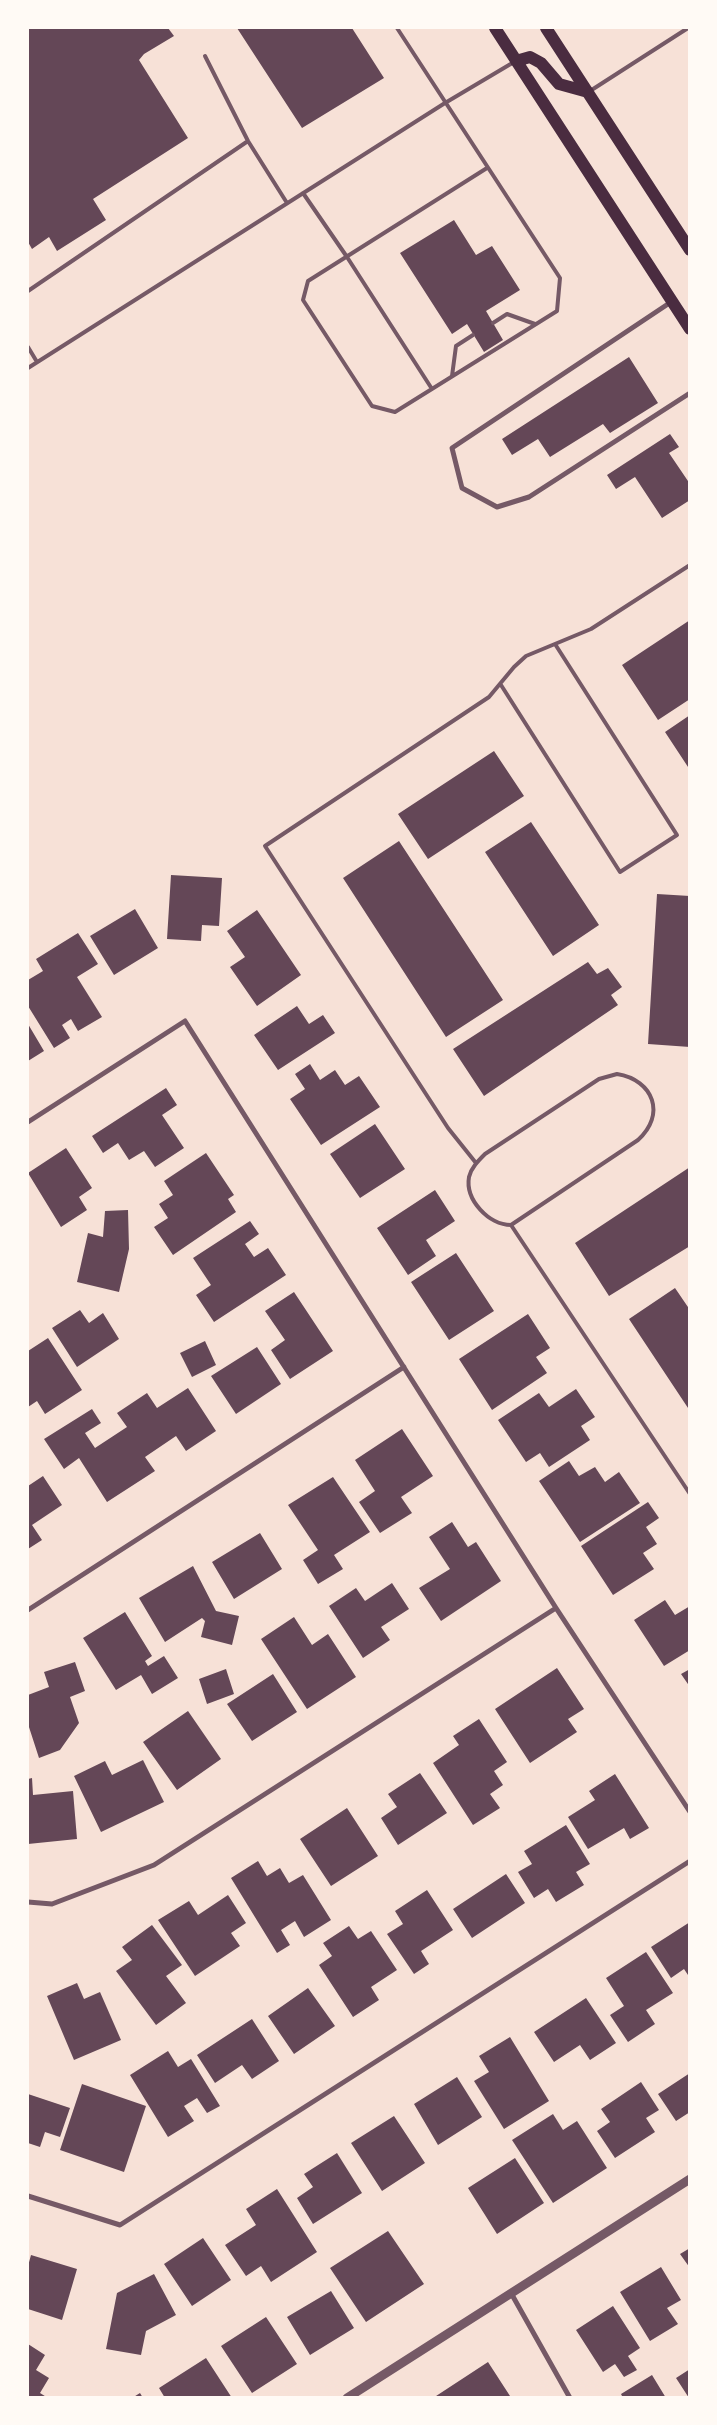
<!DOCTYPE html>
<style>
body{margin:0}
#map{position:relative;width:717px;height:2425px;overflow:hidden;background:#f7e1d7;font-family:"DejaVu Sans",sans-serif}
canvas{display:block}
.frame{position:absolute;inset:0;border:29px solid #fffaf5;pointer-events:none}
</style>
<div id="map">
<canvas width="717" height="2425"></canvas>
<div class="frame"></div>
</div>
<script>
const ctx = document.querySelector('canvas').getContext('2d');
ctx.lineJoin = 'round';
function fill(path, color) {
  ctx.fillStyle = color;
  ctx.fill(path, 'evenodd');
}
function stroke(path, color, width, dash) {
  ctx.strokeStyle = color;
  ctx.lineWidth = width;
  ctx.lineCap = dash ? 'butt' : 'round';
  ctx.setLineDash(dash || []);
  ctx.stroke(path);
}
const building = new Path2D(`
 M28,28H168L174,36L144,54L139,60L188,138L93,199L106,220L57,251L49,237L32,249L28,242Z
 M237,28H352L384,78L302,128Z
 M454,220L476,255L492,246L520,290L486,311L503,340L484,352L467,324L452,334L400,253Z
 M629,357L658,403L610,433L603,424L550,457L538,439L512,455L502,439Z
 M670,434L679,447L669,453L690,484V500L662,518L635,477L616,489L607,475Z
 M690,620V699L658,720L622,665Z
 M690,715V770L665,732Z
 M494,751L524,796L428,859L398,814Z
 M531,822L599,925L553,956L485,852Z
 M399,841L503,1000L446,1037L343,878Z
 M171,875L222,878L219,926L202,925L201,941L167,939Z
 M657,894L690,896V1047L648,1044Z
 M135,909L158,948L114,975L90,936Z
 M257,910L301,975L257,1006L230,967L245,957L227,931Z
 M78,933L98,964L77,977L102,1017L78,1031L71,1019L62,1025L70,1038L54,1048L28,1006V980L43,971L36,959Z
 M588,962L597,974L608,968L622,987L611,995L618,1005L484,1096L453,1049Z
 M297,1006L309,1024L323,1015L335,1033L278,1070L254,1035Z
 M28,1024L44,1051L28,1061Z
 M310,1064L320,1080L335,1070L345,1085L359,1076L380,1107L321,1145L290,1099L305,1089L295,1074Z
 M166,1088L177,1105L162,1115L184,1148L155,1167L144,1151L129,1160L118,1143L103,1153L92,1136Z
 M375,1124L405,1169L360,1198L330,1154Z
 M66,1148L92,1188L79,1197L87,1210L61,1227L28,1173Z
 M206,1153L234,1195L228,1199L236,1212L173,1255L154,1227L168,1218L159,1204L173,1195L164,1181Z
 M690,1167V1246L609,1296L575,1243Z
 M435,1190L455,1221L426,1240L436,1256L408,1275L377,1228Z
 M128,1210L129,1249L119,1292L77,1282L88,1233L103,1237L105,1211Z
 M250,1221L259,1234L245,1244L254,1257L268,1248L286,1275L214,1322L196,1295L211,1285L193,1258Z
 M456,1253L494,1311L449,1340L411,1282Z
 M675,1288L690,1310V1411L629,1319Z
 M294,1292L333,1351L290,1379L271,1350L285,1340L265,1311Z
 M80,1310L89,1323L103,1313L119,1339L77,1367L52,1328Z
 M528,1314L550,1348L536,1357L547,1373L492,1410L459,1359Z
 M48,1338L82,1390L45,1414L37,1401L28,1407V1351Z
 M205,1341L216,1365L192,1377L180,1353Z
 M257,1347L281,1384L236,1414L211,1376Z
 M188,1388L216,1431L186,1451L176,1436L145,1457L155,1471L107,1502L79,1458L64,1469L44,1439L92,1409L101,1423L85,1433L95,1448L127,1427L117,1413L147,1393L157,1408Z
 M576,1389L595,1417L581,1426L590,1440L549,1467L540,1453L526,1462L498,1420L539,1393L549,1407Z
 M402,1429L433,1476L401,1497L412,1513L380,1533L359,1502L375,1491L355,1460Z
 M569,1461L579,1476L595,1467L605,1482L619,1472L640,1503L580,1542L539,1481Z
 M43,1476L62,1505L32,1525L42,1540L28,1549V1486Z
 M333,1477L370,1532L334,1555L343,1569L318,1584L303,1560L318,1550L288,1505Z
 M648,1502L659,1518L646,1527L657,1544L643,1553L654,1569L613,1595L581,1546Z
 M452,1522L468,1547L476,1542L501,1581L441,1621L419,1588L450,1569L429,1537Z
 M260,1533L282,1569L234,1599L212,1562Z
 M193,1566L216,1611L239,1616L232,1645L201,1637L205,1621L202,1618L165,1642L139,1598Z
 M392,1583L409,1609L381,1627L390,1640L363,1658L329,1606L356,1588L365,1601Z
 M665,1600L675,1615L690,1606V1650L664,1666L634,1620Z
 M125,1612L152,1656L145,1661L148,1666L164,1656L178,1678L152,1694L141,1675L116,1690L83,1638Z
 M294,1617L312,1645L328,1634L356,1677L307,1709L261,1639Z
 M75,1662L85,1691L70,1697L79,1723L60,1750L39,1758L28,1724V1695L49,1687L44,1672Z
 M557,1668L584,1709L568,1719L577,1732L530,1763L495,1709Z
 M226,1669L234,1694L207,1704L199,1679Z
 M690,1669V1687L681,1674Z
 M273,1674L297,1712L252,1741L227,1704Z
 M188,1711L221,1759L177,1790L143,1742Z
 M479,1719L507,1762L494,1771L503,1785L490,1794L500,1808L473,1825L433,1763L459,1745L453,1736Z
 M143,1760L164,1802L101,1832L74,1776L105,1761L112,1775Z
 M420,1773L447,1813L398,1845L381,1818L397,1807L388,1794Z
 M615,1774L649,1828L630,1839L624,1828L588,1849L568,1817L595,1800L589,1791Z
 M32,1778L33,1795L73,1791L77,1839L28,1844V1779Z
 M347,1808L378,1856L331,1886L300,1839Z
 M566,1825L590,1864L576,1872L584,1885L556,1902L548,1889L534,1898L518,1872L532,1864L524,1851Z
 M258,1861L267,1876L280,1868L289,1883L303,1875L331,1920L304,1937L295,1921L281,1930L290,1945L277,1953L231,1878Z
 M506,1874L525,1903L472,1938L453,1909Z
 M427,1890L453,1930L421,1951L429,1964L414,1974L387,1934L403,1924L395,1911Z
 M228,1895L246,1923L231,1933L240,1946L195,1976L158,1920L189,1901L198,1915Z
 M690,1922V1978L684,1969L671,1978L651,1947Z
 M152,1925L182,1965L166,1976L186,2003L156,2025L116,1971L132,1960L122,1947Z
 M349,1926L358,1939L371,1931L397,1970L371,1987L379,2000L353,2017L319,1965L332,1956L323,1943Z
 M646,1952L673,1993L646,2010L655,2024L628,2042L610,2015L624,2006L606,1978Z
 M77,1983L84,1999L100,1992L121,2040L74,2060L47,1996Z
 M308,1988L335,2026L294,2054L268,2016Z
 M586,1998L616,2043L590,2060L580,2045L554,2062L534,2032Z
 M252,2019L279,2061L252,2079L242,2065L215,2083L197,2055Z
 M510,2037L549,2101L504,2129L474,2081L489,2072L479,2056Z
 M168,2051L178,2067L191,2059L220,2106L207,2113L197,2098L184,2106L194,2121L168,2137L130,2075Z
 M690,2073V2112L676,2121L658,2094Z
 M457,2077L482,2117L438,2145L414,2104Z
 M641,2082L659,2110L646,2118L655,2132L615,2158L597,2131L610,2122L601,2109Z
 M82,2084L146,2106L124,2172L60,2150Z
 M28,2094L70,2108L60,2137L45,2132L40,2147L28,2143Z
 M553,2114L563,2130L577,2121L607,2168L553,2203L512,2140Z
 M394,2116L425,2163L382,2191L351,2143Z
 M337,2153L362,2193L313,2224L297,2198L313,2187L304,2174Z
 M515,2158L544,2203L497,2234L468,2188Z
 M277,2189L317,2252L271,2282L261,2266L246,2276L225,2245L256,2225L246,2209Z
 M388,2231L424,2284L366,2322L330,2268Z
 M203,2238L231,2280L192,2306L164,2264Z
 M690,2248V2268L680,2254Z
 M31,2255L77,2269L62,2320L28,2309V2266Z
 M661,2267L681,2300L667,2308L678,2324L650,2341L620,2292Z
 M154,2274L176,2315L146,2331L141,2355L106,2349L117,2293Z
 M331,2291L354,2328L310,2355L287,2317Z
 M613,2306L640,2348L628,2356L637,2370L624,2377L615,2364L603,2372L576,2330Z
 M266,2317L297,2364L252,2393L221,2346Z
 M28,2344L45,2355L36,2370L49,2378L40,2393L48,2398H28Z
 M206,2358L232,2398H165L159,2388Z
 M488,2362L510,2396L433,2398Z
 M690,2369V2398H689L676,2378Z
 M652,2375L666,2398H623L621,2394Z
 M140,2393L143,2398H132Z`);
const service = new Path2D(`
 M397,28L560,278L557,311L395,412L372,406L303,300L308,281L487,168
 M205,56L248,141L287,203
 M590,91L688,28
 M303,193L347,257L432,389
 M28,291L248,141
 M493,323L507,314L535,324
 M28,347L37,362
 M28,368L445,103L514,62
 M452,376L456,346L473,335
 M501,685L620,872L677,835L555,644
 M617,1074C654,1080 666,1115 638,1140L511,1225C489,1225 465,1200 469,1177C471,1168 478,1161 485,1154L599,1079Z
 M476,1163L448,1128L265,846L489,697L514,667L526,656L591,629L690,565
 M511,1225L690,1494`);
const minor = new Path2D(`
 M671,302L452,448L462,488L497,507L529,497L690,393
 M28,1122L185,1021L556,1608L690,1812
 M28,1610L404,1367
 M28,1902L52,1904L154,1865L556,1608
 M28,2196L120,2225L690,1861
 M511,2293L570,2398`);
const tertiary = new Path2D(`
 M347,2398L690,2179`);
const primary = new Path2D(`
 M495,28L690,329
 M546,28L690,250
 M516,61L530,57L541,63L559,84L588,92`);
fill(building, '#644757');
stroke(service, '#755966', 4);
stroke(minor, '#755966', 5);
stroke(tertiary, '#755966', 9);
stroke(primary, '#4a2c40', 12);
</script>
